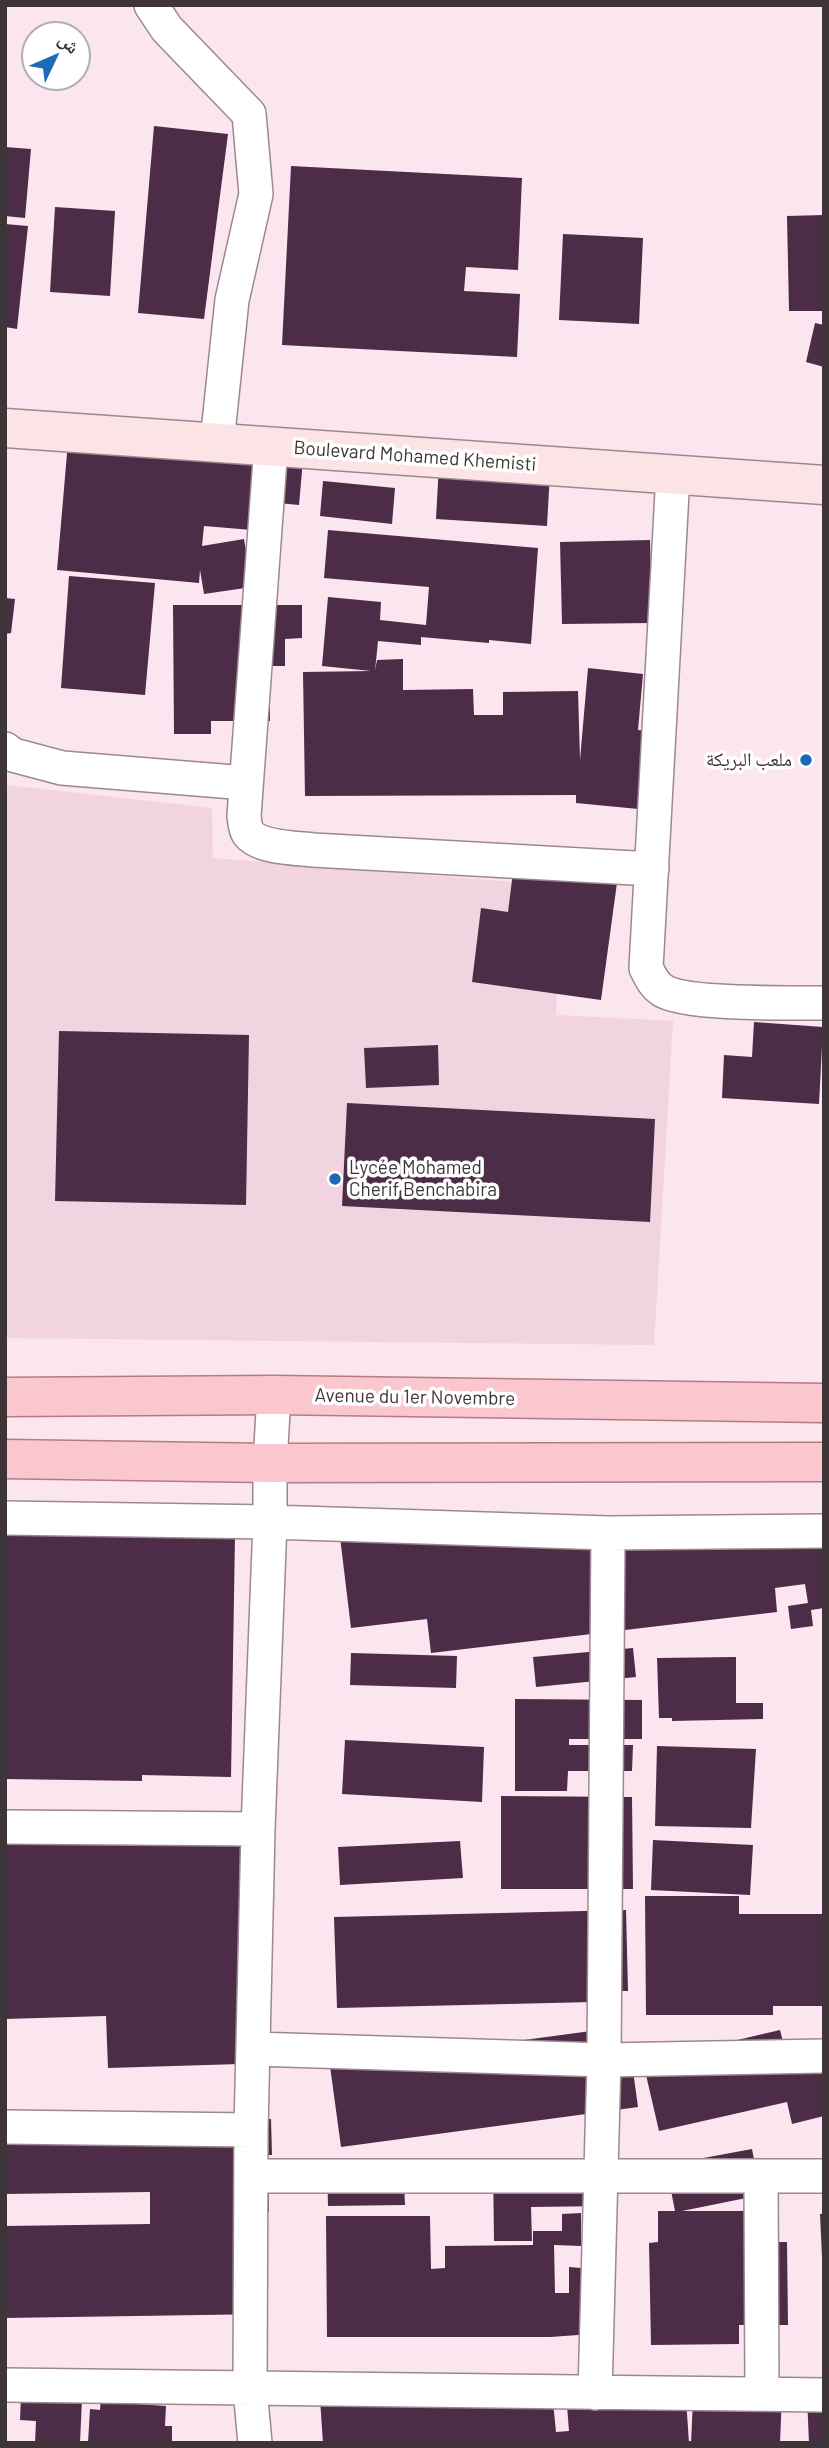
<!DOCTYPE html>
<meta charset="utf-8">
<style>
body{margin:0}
#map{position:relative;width:829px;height:2448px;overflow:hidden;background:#fbe5ee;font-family:Barlow,"Noto Naskh Arabic",sans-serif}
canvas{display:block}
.frame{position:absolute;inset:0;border:7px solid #3e3538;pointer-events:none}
.north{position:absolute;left:21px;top:21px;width:70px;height:70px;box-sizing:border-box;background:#fff;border:2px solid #b2aeaf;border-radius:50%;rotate:46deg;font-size:19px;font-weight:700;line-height:28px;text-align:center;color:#3e3538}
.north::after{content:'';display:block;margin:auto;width:24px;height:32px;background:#1e68b8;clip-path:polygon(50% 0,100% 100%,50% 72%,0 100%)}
</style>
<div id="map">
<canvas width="829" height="2448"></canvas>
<div class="frame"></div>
<div class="north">ش</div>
</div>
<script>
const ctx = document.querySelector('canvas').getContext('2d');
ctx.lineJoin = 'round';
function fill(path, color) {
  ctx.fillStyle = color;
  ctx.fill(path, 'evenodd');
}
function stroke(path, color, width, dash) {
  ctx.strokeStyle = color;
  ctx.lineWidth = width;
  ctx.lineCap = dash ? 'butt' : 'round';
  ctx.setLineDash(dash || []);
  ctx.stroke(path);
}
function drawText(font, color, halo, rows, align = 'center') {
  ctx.font = font + ' Barlow,"Noto Naskh Arabic",sans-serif';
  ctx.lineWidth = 7;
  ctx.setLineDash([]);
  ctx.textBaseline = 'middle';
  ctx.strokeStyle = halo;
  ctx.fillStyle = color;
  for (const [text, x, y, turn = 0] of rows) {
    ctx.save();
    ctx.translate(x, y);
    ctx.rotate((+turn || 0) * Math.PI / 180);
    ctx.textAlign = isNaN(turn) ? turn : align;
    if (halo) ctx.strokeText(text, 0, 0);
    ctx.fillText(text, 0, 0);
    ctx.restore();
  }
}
const built = new Path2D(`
 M5,785L212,808L213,858L563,886L556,1015L673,1021L654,1345L5,1338Z`);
const building = new Path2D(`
 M154,126L228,134L204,319L138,313Z
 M5,147L31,149L25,218L5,216Z
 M291,166L522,178L518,270L466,267L464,291L520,294L517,357L282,345Z
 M55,207L115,211L110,296L50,292Z
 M824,215V311H789L787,216Z
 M5,224L28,226L17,329L5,327Z
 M563,234L643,238L639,324L559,320Z
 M815,323L824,325V367L806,362Z
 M68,442L303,460L299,505L278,503L276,532L204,526L202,546L244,539L252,587L204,594L200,570L199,583L57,570Z
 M439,464L550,472L547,526L436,519Z
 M323,481L395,488L392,524L320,516Z
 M328,530L538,548L531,644L489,640V643L421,637V645L378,641L375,671L377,660L403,659V690L473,689L474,715H503V692L578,691L580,760L588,668L643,674L638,730L666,733L659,811L576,803V795L305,796L303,672L371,671L322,666L328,597L381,602L380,620L426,625L429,587L324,578Z
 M650,540L652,623L562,624L560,542Z
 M69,576L155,583L145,695L61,688Z
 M5,598L15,599L11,633L5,634Z
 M173,605H302V638L285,639V666H270V721H211V734H174Z
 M619,868L601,1000L472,982L481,908L508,912L513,872Z
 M754,1022L823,1027L819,1104L722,1098L724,1055L752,1057Z
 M59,1031L249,1035L246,1205L55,1201Z
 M438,1045L439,1085L366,1088L364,1048Z
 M347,1103L655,1119L650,1222L342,1206Z
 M649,1516L824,1527V1608L811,1610L813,1626L791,1629L788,1606L808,1603L805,1584L775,1588L777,1612L431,1653L427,1619L351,1628L340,1537L416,1529L418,1544Z
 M5,1531L235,1536L231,1777L142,1775V1781L5,1779Z
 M633,1648L636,1677L536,1687L533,1657Z
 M351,1653L457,1656L456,1688L350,1685Z
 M736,1657V1703H763V1719L672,1721V1718H659L657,1658Z
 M515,1699L642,1700V1739H569V1745H633L632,1771H568L567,1791H515Z
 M345,1740L484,1747L482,1802L342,1794Z
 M657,1746L756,1749L751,1828L655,1826Z
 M501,1796L632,1797L633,1889H501Z
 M249,1820L268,1940L272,2063L108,2068L106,2016L5,2019V1827Z
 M653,1840L753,1845L750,1895L651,1890Z
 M460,1841L463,1878L340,1885L338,1847Z
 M645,1896H739V1914H824V2006H773V2015H646Z
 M626,1910L628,1991H593V2002L337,2008L334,1917Z
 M606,2029L609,2045L629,2042L638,2107L341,2147L330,2066Z
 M780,2030L790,2069L824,2067V2116L792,2124L787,2102L659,2131L643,2062Z
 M271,2119L272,2155H268L269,2212L264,2213L266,2314L5,2318V2226L150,2224V2192L5,2194V2121Z
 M752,2149L761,2195L682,2211H761V2242H787L788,2325H739V2344L651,2345L649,2243L658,2242V2211H675L666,2165Z
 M403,2159L405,2205L328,2206L327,2161Z
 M607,2159L608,2206L531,2207L532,2241H494L493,2161Z
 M581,2213V2246L554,2245L555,2293H569V2267L593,2269L592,2334L550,2337H327L326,2216H430L431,2269L445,2268V2246L533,2245V2231H562V2214Z
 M820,2214H824V2257H822Z
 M694,2379L782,2394L780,2443H691Z
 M551,2382L556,2432L569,2431L566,2393L685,2384L689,2443H323L320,2399Z
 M21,2396L82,2399L80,2443H35L36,2421L20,2420Z
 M807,2396H824V2443H809Z
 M101,2397L138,2399L137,2404L166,2406L165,2426H172V2443H88L90,2409L100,2410Z`);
const minor = new Path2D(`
 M151,5L167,29L249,114L256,194L232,300L217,442
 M271,446L244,816C245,822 245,829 248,833C259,848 296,848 313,850L652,869
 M673,474L646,968C650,976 654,985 662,990C683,1005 793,1003 824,1003
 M5,749L13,755L62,768L246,783
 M5,1518L270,1522L608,1533L824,1531
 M5,1827L258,1829
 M254,2049L604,2060L824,2056
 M5,2127L251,2130
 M251,2176H824
 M761,2176L762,2394
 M5,2385L824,2395
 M595,2393L604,2060L608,1533
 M255,2443L250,2389L251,2130L258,1829L270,1522V1463L274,1395`);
const secondary = new Path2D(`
 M5,428L824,485`);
const primary = new Path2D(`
 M5,1397L274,1395L824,1403
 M5,1459L270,1463L824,1462`);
const markers = [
 [806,760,7,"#1e68b8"],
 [335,1179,7,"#1e68b8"]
];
const streetNames = [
 ["Boulevard Mohamed Khemisti",415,456,4],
 ["Avenue du 1er Novembre",415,1397,1]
];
const poiNames = [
 ["ملعب البريكة",792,760],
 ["Lycée Mohamed",349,1168,"left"],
 ["Cherif Benchabira",349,1190,"left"]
];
fill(built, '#f1d4df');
fill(building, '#4c2c47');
stroke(minor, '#9c8990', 36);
stroke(secondary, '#9c8990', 41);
stroke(primary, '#b57b83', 41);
stroke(minor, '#fff', 33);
stroke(secondary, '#fce3e6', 38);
stroke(primary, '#f9c7cd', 38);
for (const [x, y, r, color] of markers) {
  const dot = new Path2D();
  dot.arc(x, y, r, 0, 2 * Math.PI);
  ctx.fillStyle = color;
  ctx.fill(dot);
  stroke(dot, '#fff', 2.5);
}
drawText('19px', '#3e3538', '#fff', streetNames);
drawText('19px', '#3e3538', '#fff', poiNames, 'right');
</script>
